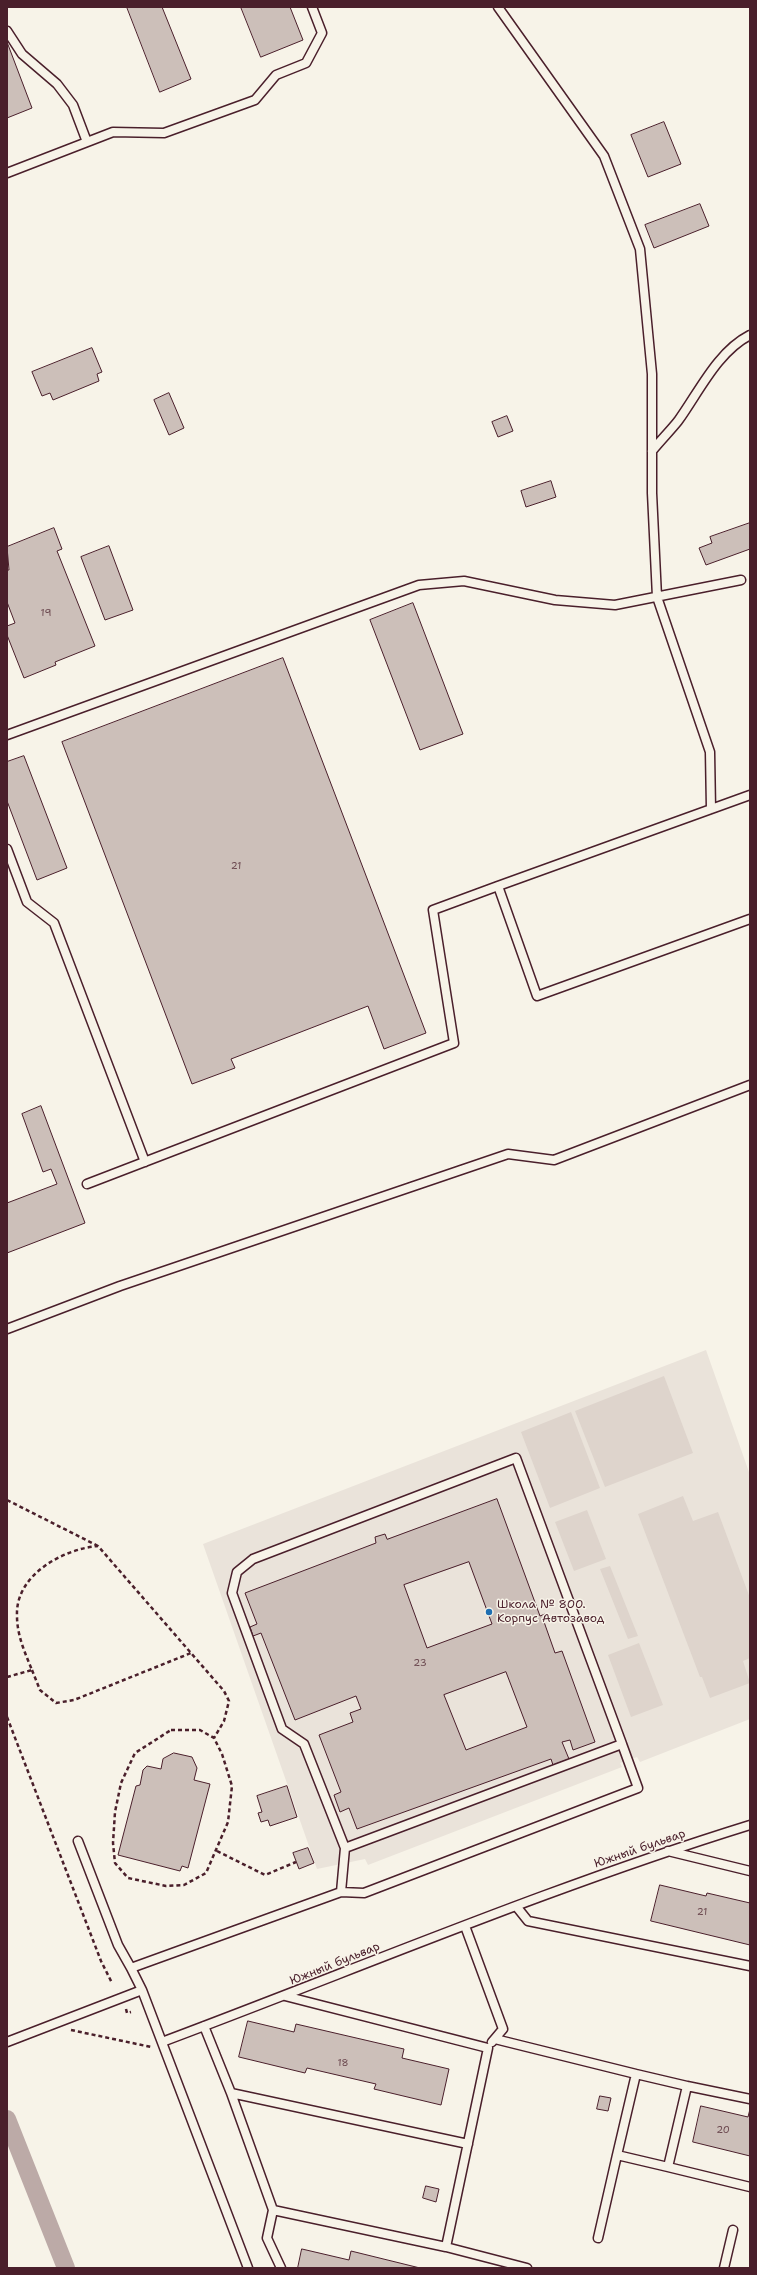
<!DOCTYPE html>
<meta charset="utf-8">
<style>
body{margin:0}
#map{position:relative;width:757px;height:2275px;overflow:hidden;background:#f7f3e8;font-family:"Shantell Sans",sans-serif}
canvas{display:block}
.frame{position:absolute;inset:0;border:8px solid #4a1f2b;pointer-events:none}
</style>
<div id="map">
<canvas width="757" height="2275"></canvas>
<div class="frame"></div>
</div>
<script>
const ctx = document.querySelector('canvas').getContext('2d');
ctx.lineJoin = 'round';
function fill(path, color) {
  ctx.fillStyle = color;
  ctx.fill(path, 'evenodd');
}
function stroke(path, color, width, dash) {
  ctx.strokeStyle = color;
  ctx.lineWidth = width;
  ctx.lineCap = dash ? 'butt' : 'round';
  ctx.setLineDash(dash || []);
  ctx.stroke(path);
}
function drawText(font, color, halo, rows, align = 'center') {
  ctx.font = font + ' "Shantell Sans",sans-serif';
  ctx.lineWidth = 3;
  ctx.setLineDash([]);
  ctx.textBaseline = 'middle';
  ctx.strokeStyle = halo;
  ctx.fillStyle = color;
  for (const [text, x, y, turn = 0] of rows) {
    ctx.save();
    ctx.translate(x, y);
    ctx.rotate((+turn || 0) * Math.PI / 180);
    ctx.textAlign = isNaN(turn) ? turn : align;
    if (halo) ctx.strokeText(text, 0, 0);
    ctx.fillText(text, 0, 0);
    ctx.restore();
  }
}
const built = new Path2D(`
 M706,1350L750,1475V1719L640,1762L637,1757L620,1763L622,1767L368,1865L365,1859L317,1869L203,1544Z`);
const green = new Path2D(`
 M664,1376L693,1453L605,1487L575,1411Z
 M571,1412L600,1488L550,1508L521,1432Z
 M683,1496L693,1521L718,1512L750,1598V1658L743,1661L750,1683L710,1698L702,1677H700L638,1514Z
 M587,1510L606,1559L574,1571L555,1522Z
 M610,1566L638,1636L628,1639L600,1569Z
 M639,1643L663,1705L631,1717L608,1655Z`);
const canal = new Path2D(`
 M7,2119L66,2268`);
const building = new Path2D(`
 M127,7H162L191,79L160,92Z
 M241,7H290L303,40L261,57Z
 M7,42L32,108L7,118Z
 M664,122L681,164L648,177L631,135Z
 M700,204L709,226L654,248L645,225Z
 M92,348L102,372L97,374L99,381L53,400L50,393L42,396L32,372Z
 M169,393L184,428L169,435L154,400Z
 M507,416L513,431L498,437L492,422Z
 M551,481L556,497L526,507L521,491Z
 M750,523V549L706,565L699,548L712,543L710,537Z
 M54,528L62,549L57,551L95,646L55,662L56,665L24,678L7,635V626L15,623L7,602V570H9L7,547Z
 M109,546L133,610L105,620L81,557Z
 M413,603L463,734L420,750L370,620Z
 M283,658L426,1033L384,1049L368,1006L231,1059L235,1068L192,1084L62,742Z
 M24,756L67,868L37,880L7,801V762Z
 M41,1106L85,1223L7,1253V1203L57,1184L51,1169L43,1172L22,1114Z
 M497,1499L540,1616L545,1614L546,1618L543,1619L555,1653L562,1651L595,1742L573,1750L570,1740L562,1742L569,1759L553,1765L551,1759L357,1829L349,1808L340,1812L334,1795L341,1792L319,1735L353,1722L350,1713L361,1709L356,1696L295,1720L261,1633L253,1636L250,1627L257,1624L245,1593L376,1543L375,1537L385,1534L387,1539ZM469,1562L492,1624L427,1648L404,1585ZM506,1672L527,1727L466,1750L444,1695Z
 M174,1753L192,1757L197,1768L194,1780L210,1784L188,1868L182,1866L180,1871L118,1855L136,1786L140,1785L143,1770L147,1766L161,1769L163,1759Z
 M287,1786L297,1817L270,1826L268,1820L261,1822L258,1813L262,1812L257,1796Z
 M308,1848L314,1863L299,1869L293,1853Z
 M660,1885L706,1896L707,1893L750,1903V1945L651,1921Z
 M248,2021L294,2032L296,2024L395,2047L404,2049L402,2058L449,2069L441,2105L374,2089L376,2084L307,2068L305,2073L239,2057Z
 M600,2096L611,2098L608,2111L597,2109Z
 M701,2106L748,2117L750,2109V2156L693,2142Z
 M426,2186L439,2189L436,2202L423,2198Z
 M302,2249L349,2260L351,2251L420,2268H298Z`);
const path = new Path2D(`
 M7,1500L98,1546
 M32,1670L40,1690L56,1703L74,1700L191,1653
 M7,1677L32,1670C25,1653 17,1635 17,1616C15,1575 63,1549 98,1546L224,1691L229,1701L224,1721L214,1738
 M7,1717L101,1961L112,1983
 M171,1730H200L214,1738L222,1754L232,1786L228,1822L206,1873L184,1885L166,1886L128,1878L115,1863L113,1843L115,1812L121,1783L135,1753Z
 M217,1851L265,1875L296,1862
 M126,2009L127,2013L131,2012
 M71,2030L151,2047`);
const service = new Path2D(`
 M498,7L604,156L640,249L652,374V493L657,597L710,752L711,809
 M7,31L22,54L57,84L73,105L87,142
 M7,173L113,132L164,133L255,100L276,75L306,63L322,33L312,7
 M652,451C660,441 670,431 678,421C699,392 717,352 750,335
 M7,735L419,585L464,581L555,600L615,605L741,580
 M750,795L498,886L537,996L750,919
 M7,849L27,902L54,923L145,1162
 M87,1184L454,1043L433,910L498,886
 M7,1329L120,1286L508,1154L554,1160L750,1085
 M78,1841L118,1945L131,1968
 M668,1851L750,1871
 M341,1892L345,1848L304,1744L282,1729L232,1593L237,1572L253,1559L516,1458L622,1744L345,1848
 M516,1906L528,1921L750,1966
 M465,1926L503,2029L492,2042
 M142,1990L131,1968L341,1892L364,1893L638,1788L622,1744
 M285,1996L488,2048L446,2247
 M204,2026L231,2093L468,2144
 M495,2039L636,2074
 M7,2042L142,1990L248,2268
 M162,2042C357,1969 550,1887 750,1825
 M231,2093L273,2210
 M750,2099L687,2086L668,2167L750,2187
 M668,2167L617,2155L636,2074L687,2086
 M598,2238L617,2155
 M281,2268L267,2238L273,2210L446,2247L527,2268
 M724,2268L733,2230`);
const markers = [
 [489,1612,4,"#1f6fb2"]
];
const numberNames = [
 ["19",46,613],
 ["21",236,866],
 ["23",420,1663],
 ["21",702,1912],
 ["18",343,2063],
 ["20",723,2130]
];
const poiNames = [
 ["Школа № 800.",497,1605],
 ["Корпус Автозавод",497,1619]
];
const streetNames = [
 ["Южный бульвар",640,1849,-19],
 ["Южный бульвар",335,1964,-22]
];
fill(built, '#eae3da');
fill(green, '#ded4cc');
stroke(canal, '#bcaaa7', 18);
fill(building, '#ccbfb9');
stroke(building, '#4a1f2b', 1);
stroke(service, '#4a1f2b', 11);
stroke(path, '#4a1f2b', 2.5, [4, 3]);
stroke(service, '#f7f3e8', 8);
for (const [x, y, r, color] of markers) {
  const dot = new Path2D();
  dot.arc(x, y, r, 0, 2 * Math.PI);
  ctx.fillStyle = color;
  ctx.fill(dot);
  stroke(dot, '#f7f3e8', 1.5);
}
drawText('10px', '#6a474e', null, numberNames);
drawText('12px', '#4a1f2b', '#f7f3e8', poiNames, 'left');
drawText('12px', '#4a1f2b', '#f7f3e8', streetNames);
</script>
